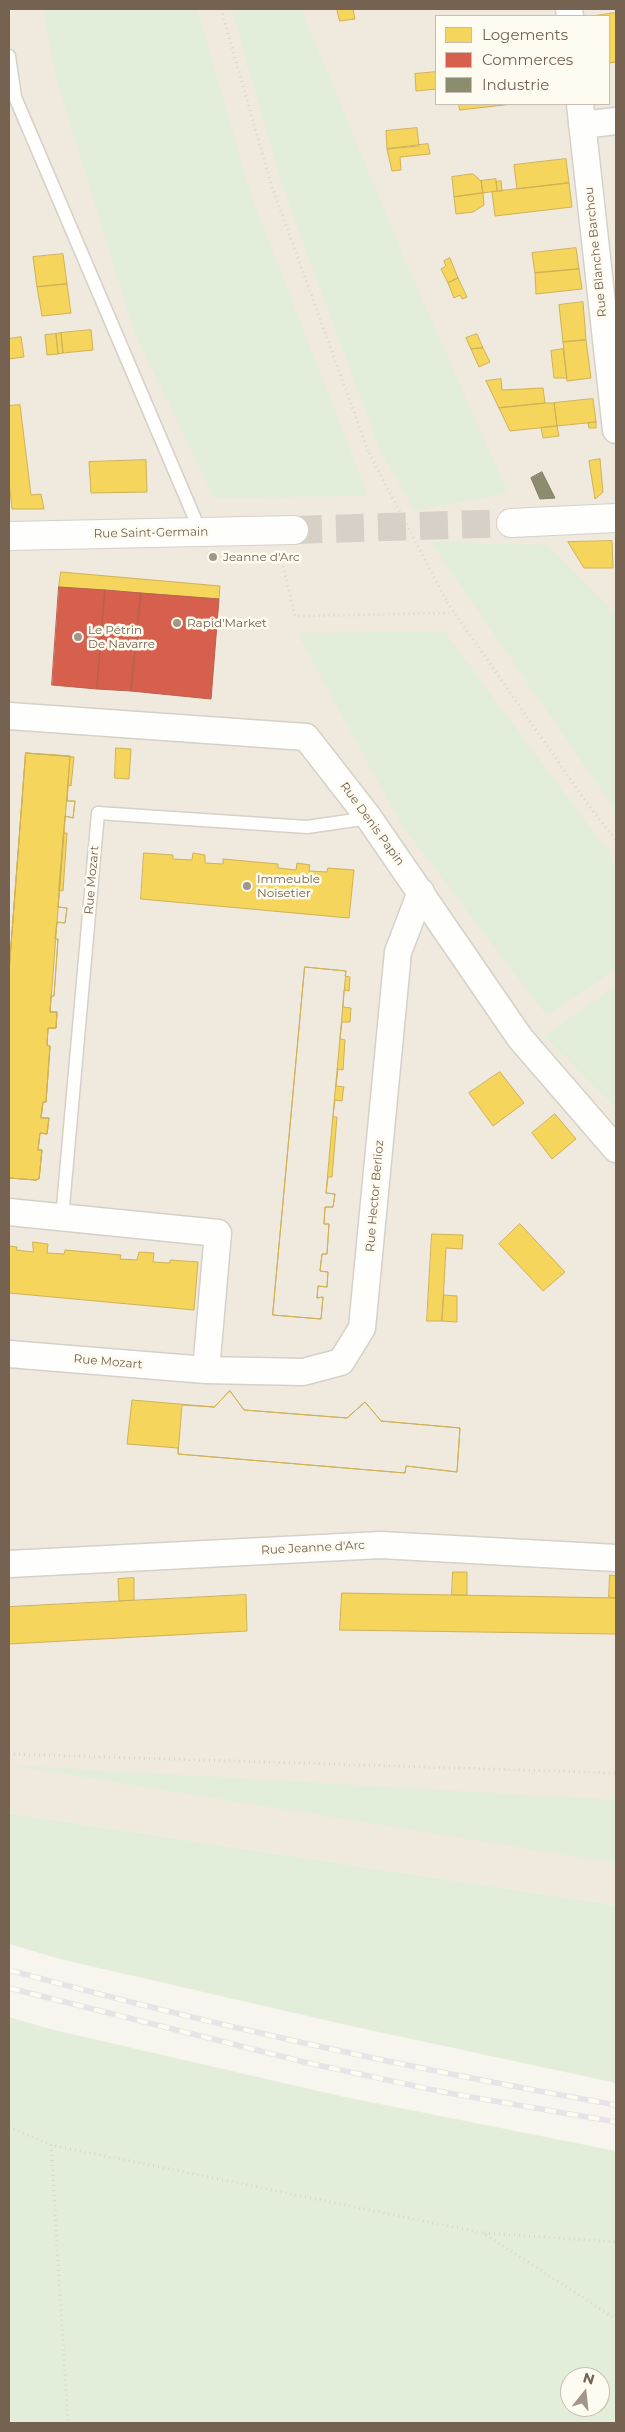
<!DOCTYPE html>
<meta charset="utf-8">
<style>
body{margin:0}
#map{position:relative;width:625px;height:2432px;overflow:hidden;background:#f8f5ee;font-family:Montserrat,sans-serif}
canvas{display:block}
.frame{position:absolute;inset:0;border:10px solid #756250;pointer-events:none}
.legend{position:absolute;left:435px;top:15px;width:175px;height:90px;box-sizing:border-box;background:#fefbf1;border:1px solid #c7beb1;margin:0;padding:6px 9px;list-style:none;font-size:15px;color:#756250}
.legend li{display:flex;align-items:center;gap:10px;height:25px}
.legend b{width:25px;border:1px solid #c7beb1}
.north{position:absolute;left:560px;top:2367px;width:50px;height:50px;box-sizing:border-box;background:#fefbf1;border:1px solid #c7beb1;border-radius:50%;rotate:16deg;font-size:14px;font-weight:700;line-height:20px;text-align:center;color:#756250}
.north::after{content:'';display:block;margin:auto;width:18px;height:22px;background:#a39587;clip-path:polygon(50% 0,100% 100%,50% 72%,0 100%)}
</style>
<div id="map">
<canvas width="625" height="2432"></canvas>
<div class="frame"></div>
<ul class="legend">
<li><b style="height:14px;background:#f6d55c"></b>Logements</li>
<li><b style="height:14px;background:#d6604d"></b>Commerces</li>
<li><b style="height:14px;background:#8c8c6e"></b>Industrie</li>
</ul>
<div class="north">N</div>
</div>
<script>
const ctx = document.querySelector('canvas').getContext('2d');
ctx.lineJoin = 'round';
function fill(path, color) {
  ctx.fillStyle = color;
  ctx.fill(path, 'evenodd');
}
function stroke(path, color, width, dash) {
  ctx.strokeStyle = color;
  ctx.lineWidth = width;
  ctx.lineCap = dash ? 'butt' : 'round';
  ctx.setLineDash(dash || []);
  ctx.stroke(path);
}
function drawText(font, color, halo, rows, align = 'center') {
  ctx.font = font + ' Montserrat,sans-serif';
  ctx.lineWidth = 5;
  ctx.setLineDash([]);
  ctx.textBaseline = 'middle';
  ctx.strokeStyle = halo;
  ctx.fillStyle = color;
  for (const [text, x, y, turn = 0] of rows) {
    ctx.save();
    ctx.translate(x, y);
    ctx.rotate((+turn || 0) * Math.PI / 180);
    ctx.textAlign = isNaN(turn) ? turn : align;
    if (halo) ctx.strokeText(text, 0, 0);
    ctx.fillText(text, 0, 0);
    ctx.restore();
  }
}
const residential = new Path2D(`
 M9,9H616V1905L9,1813ZM436,16H609V104H436Z`);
const green = new Path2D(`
 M43,9H197L252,198L368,496L214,498L134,331L56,77Z
 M232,9H301L405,260L508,493L415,511L380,450L281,182Z
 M430,541L548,545L616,615V811Z
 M444,631L616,863V969L547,1016L402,825L297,633Z
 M616,986V1108L544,1036Z
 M9,1765L616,1800V1863Z
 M9,1813L616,1905V2083L351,2026L60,1959L9,1944Z
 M9,2017L50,2029L340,2096L616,2151V2423H9ZM570,2377H600V2407H570Z`);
const homes = new Path2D(`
 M337,9H353L355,19L340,21Z
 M616,13V62L609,63V16H592Z
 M436,72V89L416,91L415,74Z
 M459,104H513L460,110Z
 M417,128L419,146L387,149L386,131Z
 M428,144L430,154L400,157L401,170L392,171L387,149Z
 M566,159L569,183L517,189L514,165Z
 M473,174L481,181L483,193L454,197L452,177Z
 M496,179L497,191L483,193L481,181Z
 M501,181L502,191H497L496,182Z
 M569,183L572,207L495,216L492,192Z
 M483,193L484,205L473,212L456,214L454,197Z
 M576,248L579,269L535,273L532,253Z
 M63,254L67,284L37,287L33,257Z
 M450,258L458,278L448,283L441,269L446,266L444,261Z
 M579,269L582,289L536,294L535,273Z
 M458,278L467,297L462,299L460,295L454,298L448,283Z
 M67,284L71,313L42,316L37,287Z
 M583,302L586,340L563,342L559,305Z
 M91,330L93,350L63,353L61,333Z
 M61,333L63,353L58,354L56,334Z
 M56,334L58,354L47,355L45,335Z
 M477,334L483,348L471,349L466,338Z
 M21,337L24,357L9,359V339Z
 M586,340L591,378L567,381L563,342Z
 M483,348L490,362L479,367L471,349Z
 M563,349L567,378H554L551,351Z
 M501,379L502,390L543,388L545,403L499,408L486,381Z
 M593,399L596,422L557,426L554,403Z
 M545,403H554L557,426L510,431L499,408Z
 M20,405L31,495L41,494L44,509H12L9,482V406Z
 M596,422V428H589L588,423Z
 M557,426L559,436L543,438L541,428Z
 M600,459L603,492L595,499L589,461Z
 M146,460L147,492L91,493L89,462Z
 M612,541L613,568H584L568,542Z
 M61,572L220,586L219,599L59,587Z
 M116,748L131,749L129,779L115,778Z
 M26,753L74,757L71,786L68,785L67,801H75L73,818L65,816L58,907L67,908L65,923L57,922L55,939H58L54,996H51L50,1012H57L56,1028H48L47,1045L50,1046L46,1102H43L41,1118H49L47,1134L40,1133L38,1150H42L39,1179L36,1180L9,1178V972Z
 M26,753L70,756L67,801H75L73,818L65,816L58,907L67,908L65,923L57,922L55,939H58L54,996H51L50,1012H57L56,1028H48L47,1045L50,1046L46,1102H43L41,1118H49L47,1134L40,1133L38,1150H42L39,1179L36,1180L9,1178V972Z
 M26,753L70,756L50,1012H57L56,1028H48L47,1045L50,1046L46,1102H43L41,1118H49L47,1134L40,1133L38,1150H42L39,1179L36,1180L9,1178V972Z
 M64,833H67L63,891L59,890Z
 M144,853L173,855V859L192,860L193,853L205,855V863L223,864V859L278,864V868L296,870L297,863L310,865L309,871L327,872L328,868L354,870L349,918L141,899Z
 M305,967L346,971L345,976L350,977L349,991L344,990L343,1007L351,1008L350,1022H342L340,1039L345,1040L343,1070L338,1069L336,1086L344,1087L343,1092L342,1101L335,1100L333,1117H337L332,1177H328L326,1193L335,1194L333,1207H325L324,1224H329L327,1254H322L320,1271L328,1272L327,1287L318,1286L317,1298L323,1297L321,1319L273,1315Z
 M305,967L346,971L326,1193L335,1194L333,1207H325L324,1224H329L327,1254H322L320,1271L328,1272L327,1287L318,1286L317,1298L323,1297L321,1319L273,1315Z
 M500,1072L524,1103L493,1126L469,1093Z
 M555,1114L576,1139L552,1159L532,1133Z
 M520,1224L565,1272L543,1291L499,1244Z
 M432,1234L463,1235L462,1249L446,1248L442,1321H427Z
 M33,1242L48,1244L47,1253L64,1254L65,1250L121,1255L120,1259L137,1260L139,1252L154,1253L153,1262L170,1263V1260L198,1262L194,1310L9,1293V1246L17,1247L16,1250L33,1252Z
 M444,1295L457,1296V1322L442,1321Z
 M230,1391L244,1410L347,1418L365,1402L381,1421L460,1428L457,1472L406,1466L405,1473L178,1454V1448L127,1444L132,1400L214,1407Z
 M230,1391L244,1410L347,1418L365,1402L381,1421L460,1428L457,1472L406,1466L405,1473L178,1454L182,1405L214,1407Z
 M453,1572H467V1595H452Z
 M610,1575L616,1576V1598L609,1597Z
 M134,1578V1600L119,1601L118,1579Z
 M342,1593L616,1598V1634L340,1630Z
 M246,1595L247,1631L9,1644V1607Z`);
const shops = new Path2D(`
 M59,587L105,590L97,689L52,685Z
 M105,590L141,593L131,691L97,689Z
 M141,593L219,599L211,699L131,691Z`);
const industry = new Path2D(`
 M542,472L555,498L540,499L531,478Z`);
const tertiaryTunnel = new Path2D(`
 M294,530L511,523`);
const path = new Path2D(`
 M221,9L272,187L369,453
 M282,561L295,616L454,613
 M447,602L589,806L616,840
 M9,1754L616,1773
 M9,2127L51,2145L483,2233L616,2319
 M51,2145L68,2423
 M484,2233L616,2242`);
const service = new Path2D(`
 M9,56L15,97L201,533
 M62,1218L98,813L307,827L369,818`);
const minor = new Path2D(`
 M569,9L570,16
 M580,104L616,430
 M582,125L616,121
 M9,716L306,737L369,818L520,1038L616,1149
 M9,1212L218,1233L206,1370
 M9,1354L206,1370L303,1372L341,1362L362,1328L398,952L421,892
 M9,1564L381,1545L616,1558`);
const tertiary = new Path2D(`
 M511,523L616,518
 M9,536L294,530`);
const rail = new Path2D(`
 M9,1970C209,2025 412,2069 616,2105
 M9,1988L308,2063L448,2093L616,2122`);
const pathBridge = new Path2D(`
 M369,453L447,602`);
const markers = [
 [213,557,5,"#a39587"],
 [177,623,5,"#a39587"],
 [78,637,5,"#a39587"],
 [247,886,5,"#a39587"]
];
const streetNames = [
 ["Rue Blanche Barchou",596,252,-96],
 ["Rue Saint-Germain",151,533,-1],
 ["Rue Denis Papin",372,824,54],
 ["Rue Mozart",92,880,-85],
 ["Rue Hector Berlioz",375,1196,-85],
 ["Rue Mozart",108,1362,5],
 ["Rue Jeanne d'Arc",313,1548,-3]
];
const poiNames = [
 ["Jeanne d'Arc",223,557],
 ["Rapid'Market",187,623],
 ["Le Pétrin",88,630],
 ["De Navarre",88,644],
 ["Immeuble",257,879],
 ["Noisetier",257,893]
];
fill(residential, '#f0e9dd');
fill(green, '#e3eeda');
fill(homes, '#f6d55c');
stroke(homes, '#cfb258', 1);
fill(shops, '#d6604d');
stroke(shops, '#b9614e', 1);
fill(industry, '#8c8c6e');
stroke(industry, '#857f65', 1);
stroke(tertiaryTunnel, '#d7d0c6', 28, [28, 14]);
stroke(service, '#d5d1c9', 15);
stroke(minor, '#d5d1c9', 29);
stroke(tertiary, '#d5d1c9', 30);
stroke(path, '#dad5d0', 3, [1, 4]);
stroke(service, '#fefefc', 12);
stroke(minor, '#fefefc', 26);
stroke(tertiary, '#fefefc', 28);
stroke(rail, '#e6e4e6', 5.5);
stroke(rail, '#fefbf1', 4, [11]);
stroke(pathBridge, '#dad5d0', 3, [1, 4]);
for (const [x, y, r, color] of markers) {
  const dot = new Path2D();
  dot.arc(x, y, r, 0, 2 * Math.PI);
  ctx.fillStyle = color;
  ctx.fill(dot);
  stroke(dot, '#fefbf1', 2);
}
drawText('12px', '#756250', '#fefbf1', streetNames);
drawText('12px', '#756250', '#fefbf1', poiNames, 'left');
</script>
